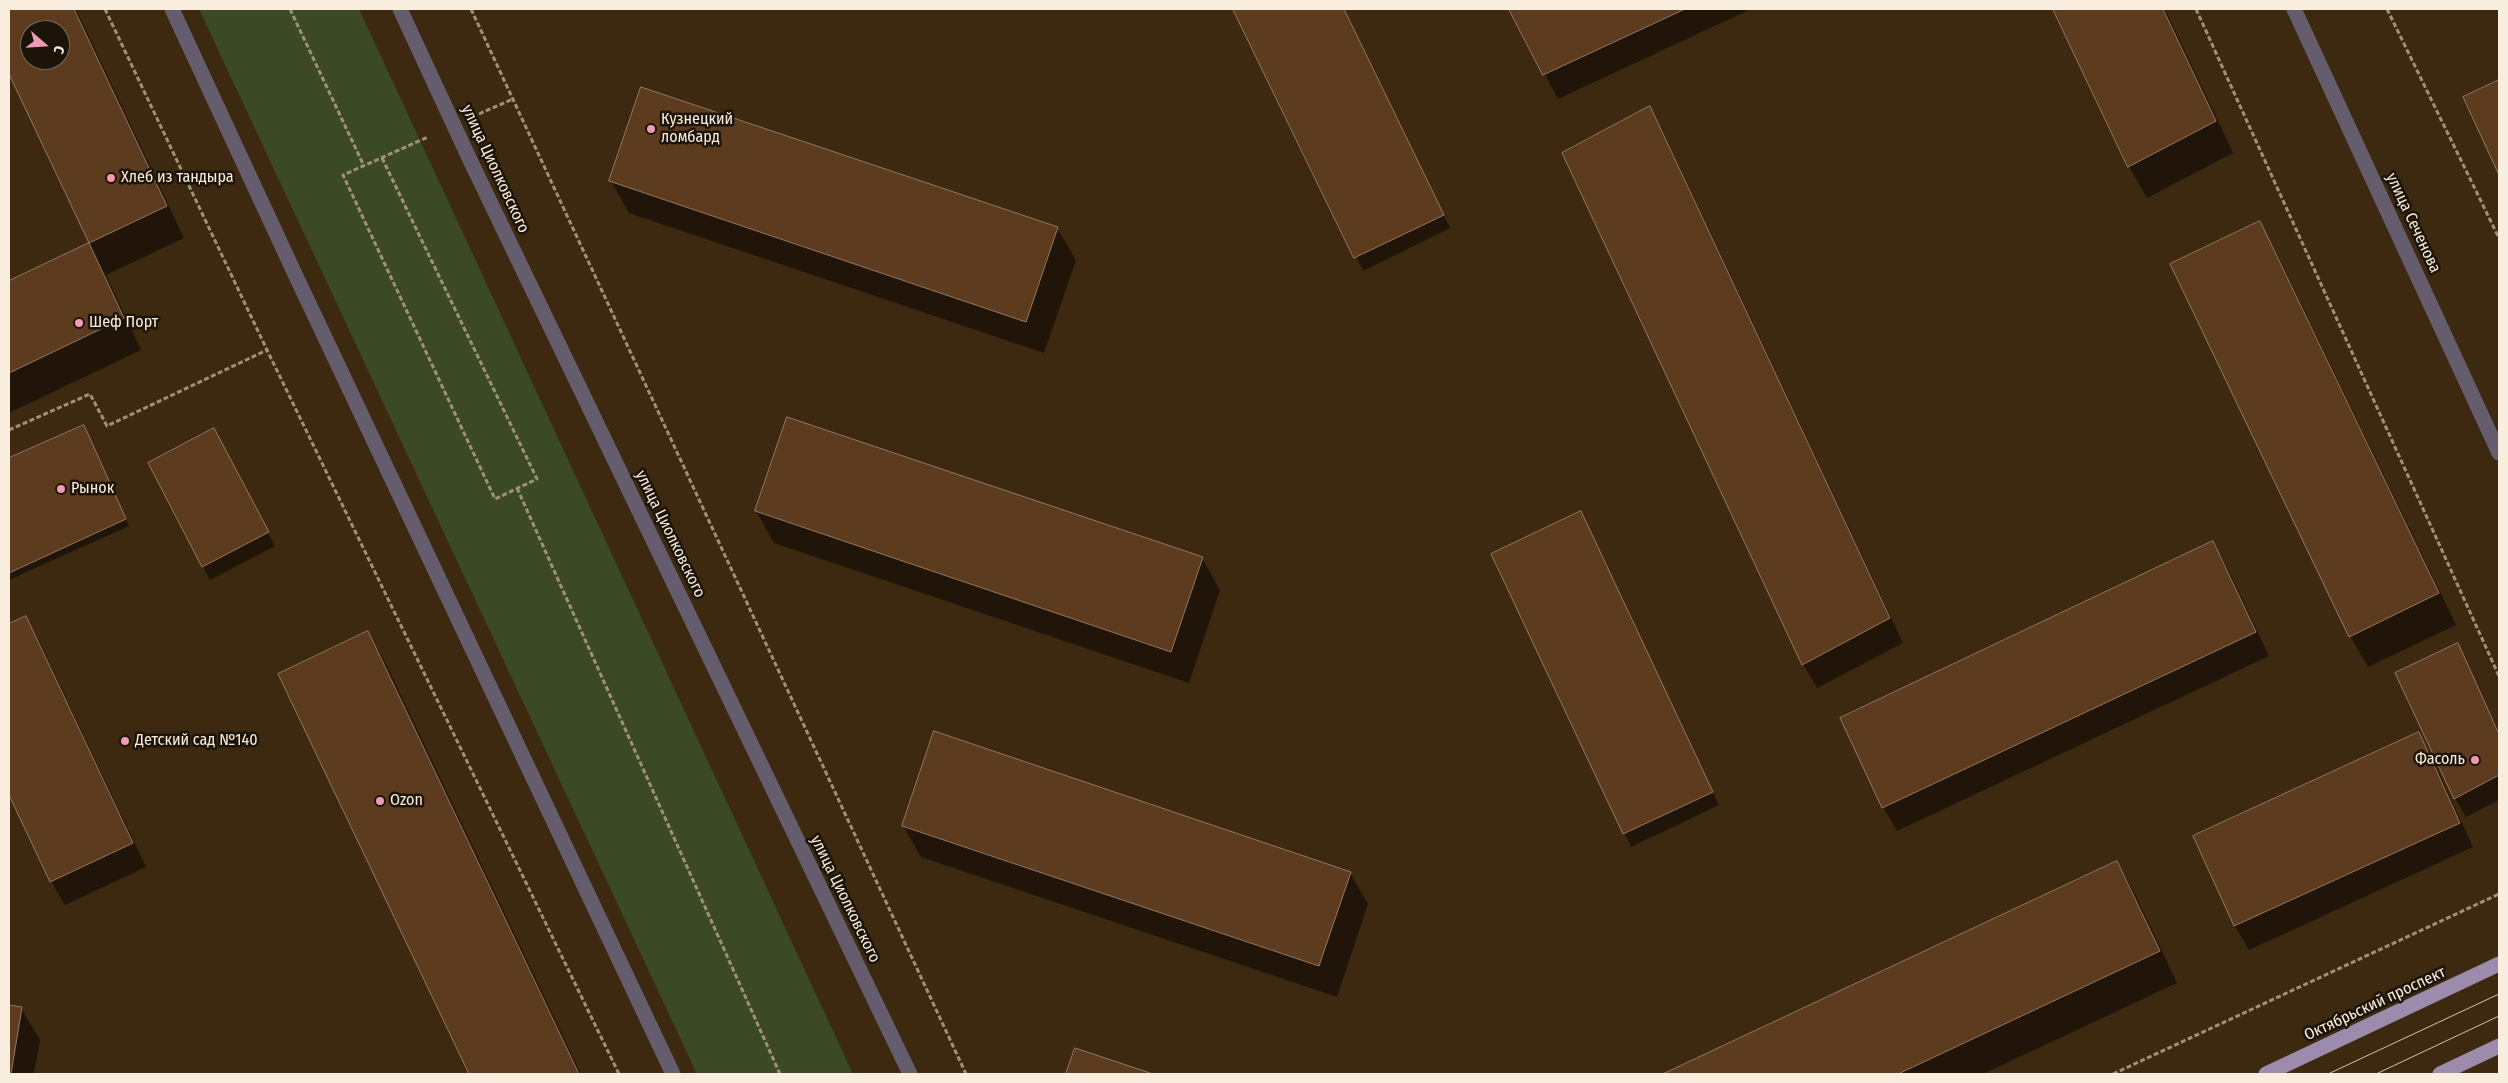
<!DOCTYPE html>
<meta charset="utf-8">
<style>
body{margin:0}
#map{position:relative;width:2508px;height:1083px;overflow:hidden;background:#3c290f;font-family:"Fira Sans Condensed",sans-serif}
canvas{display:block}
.frame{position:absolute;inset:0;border:10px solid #f9eddd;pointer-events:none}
.north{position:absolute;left:20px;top:20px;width:50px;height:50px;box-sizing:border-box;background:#1c1409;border:1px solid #746b5e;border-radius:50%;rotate:109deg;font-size:14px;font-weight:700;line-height:20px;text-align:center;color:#f9eddd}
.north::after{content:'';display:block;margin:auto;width:18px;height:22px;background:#f09ab6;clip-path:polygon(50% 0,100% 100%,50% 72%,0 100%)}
</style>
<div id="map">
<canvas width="2508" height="1083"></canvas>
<div class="frame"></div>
<div class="north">С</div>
</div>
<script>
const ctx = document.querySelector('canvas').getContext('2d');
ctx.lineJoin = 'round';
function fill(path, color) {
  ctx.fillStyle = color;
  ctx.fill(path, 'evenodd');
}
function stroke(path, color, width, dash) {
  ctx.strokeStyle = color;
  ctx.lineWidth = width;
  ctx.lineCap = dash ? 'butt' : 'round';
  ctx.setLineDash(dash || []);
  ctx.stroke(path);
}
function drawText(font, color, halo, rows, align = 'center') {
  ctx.font = font + ' "Fira Sans Condensed",sans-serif';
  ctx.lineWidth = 5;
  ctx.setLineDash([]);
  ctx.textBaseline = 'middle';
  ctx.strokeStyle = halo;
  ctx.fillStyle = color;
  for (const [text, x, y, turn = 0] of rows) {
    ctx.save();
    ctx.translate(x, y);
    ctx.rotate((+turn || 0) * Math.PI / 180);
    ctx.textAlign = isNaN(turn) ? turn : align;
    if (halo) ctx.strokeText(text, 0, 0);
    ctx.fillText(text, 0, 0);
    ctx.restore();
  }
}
const green = new Path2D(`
 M199,9H359L853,1074H697Z`);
const shadow = new Path2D(`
 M9,9H76L184,238L106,275L141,350L9,413V283L90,244L9,71ZM30,30H60V60H30Z
 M1235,9H1344L1450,228L1363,271Z
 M1511,9H1751L1558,99Z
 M2054,9H2165L2233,153L2147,198L2129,167Z
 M2499,81V172L2465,98Z
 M1649,108L1663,132L1903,643L1817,688L1803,664Z
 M611,181L1057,228L1076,260L1044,353L629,213Z
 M2259,222L2277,254L2456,625L2368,667L2350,636Z
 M83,426L129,526L9,580V459Z
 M221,443L275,546L210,580L149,464Z
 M756,511L1202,558L1220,590L1189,683L774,543Z
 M1581,513L1719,805L1631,847L1492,554Z
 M2213,543L2227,567L2269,656L1897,831L1883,807Z
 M25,617L39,641L146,867L65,905L51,881L9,792V625Z
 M368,632L386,664L581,1074H471L280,674Z
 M2457,644L2499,731V800L2466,817L2455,798Z
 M2418,734L2432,758L2473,847L2249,950L2235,926L2194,836Z
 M903,826L1350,873L1368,904L1337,997L921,857Z
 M2117,862L2135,894L2177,983L1983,1074H1666Z
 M9,1006L21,1008L40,1040L34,1074H9Z
 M1076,1050L1149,1074H1068Z`);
const building = new Path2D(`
 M9,9H74L167,206L89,243L9,74ZM30,30H60V60H30Z
 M1233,9H1344L1444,215L1354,258Z
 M1509,9H1685L1543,75Z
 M2053,9H2163L2216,121L2128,167Z
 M2499,80V175L2463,97Z
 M641,87L1058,227L1026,322L609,181Z
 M1650,106L1890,618L1802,665L1562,153Z
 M2260,221L2439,593L2349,637L2170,264Z
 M89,243L124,318L9,373V281Z
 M787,417L1203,557L1171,652L755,511Z
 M84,425L126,519L9,573V458Z
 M214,428L269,532L202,567L148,463Z
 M1581,511L1713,792L1623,834L1491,554Z
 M2213,541L2256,632L1882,808L1840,718Z
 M26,616L133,843L50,882L9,795V624Z
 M368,631L579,1074H469L278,674Z
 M2458,643L2499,734V775L2454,799L2395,673Z
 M934,731L1351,872L1319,966L902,826Z
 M2419,732L2460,823L2234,926L2193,836Z
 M2117,861L2160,951L1898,1074H1663Z
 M9,1005L22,1007L11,1074H9Z
 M1075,1048L1153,1074H1066Z`);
const path = new Path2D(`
 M105,9L267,350L619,1074
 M290,9L364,166
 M471,9L966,1074
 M2196,9L2499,676
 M2387,9L2499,238
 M479,114L513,99
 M382,158L537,479L495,499L343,175L428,137
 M9,430L90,394L107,426L267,350
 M517,488L780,1074
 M2113,1074L2499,894`);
const minor = new Path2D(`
 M172,9L294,272L673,1074
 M400,9L470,160L910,1074
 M2294,9L2499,453`);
const major = new Path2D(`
 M2266,1074L2499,964
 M2440,1074L2499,1046`);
const tram = new Path2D(`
 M2328,1074L2499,994
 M2376,1074L2499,1016`);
const markers = [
 [651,129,5,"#f09ab6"],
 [111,178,5,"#f09ab6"],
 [79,323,5,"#f09ab6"],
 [61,489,5,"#f09ab6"],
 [125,741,5,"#f09ab6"],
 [2475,760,5,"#f09ab6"],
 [380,801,5,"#f09ab6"]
];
const poiNames = [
 ["Кузнецкий",661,120],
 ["ломбард",661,138],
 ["Хлеб из тандыра",121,178],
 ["Шеф Порт",89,323],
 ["Рынок",71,489],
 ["Детский сад №140",135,741],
 ["Фасоль",2465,760,"right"],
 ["Ozon",390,801]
];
const streetNames = [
 ["улица Циолковского",495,169,65],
 ["улица Сеченова",2413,223,65],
 ["улица Циолковского",670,534,64],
 ["улица Циолковского",845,899,64],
 ["Октябрьский проспект",2375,1004,-25]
];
fill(green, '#3c4925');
fill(shadow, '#0007');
fill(building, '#5c3b1f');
stroke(building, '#957862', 1);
stroke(path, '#9f907b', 3, [5, 2.5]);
stroke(minor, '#655d6e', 15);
stroke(major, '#9c8bad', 15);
stroke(tram, '#d1c3b1', 1);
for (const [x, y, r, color] of markers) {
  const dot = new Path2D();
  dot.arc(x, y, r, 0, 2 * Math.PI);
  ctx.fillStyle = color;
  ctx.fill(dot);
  stroke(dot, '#1c1409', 2);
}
drawText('16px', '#f9eddd', '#1c1409', poiNames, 'left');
drawText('16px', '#f9eddd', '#1c1409', streetNames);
</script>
